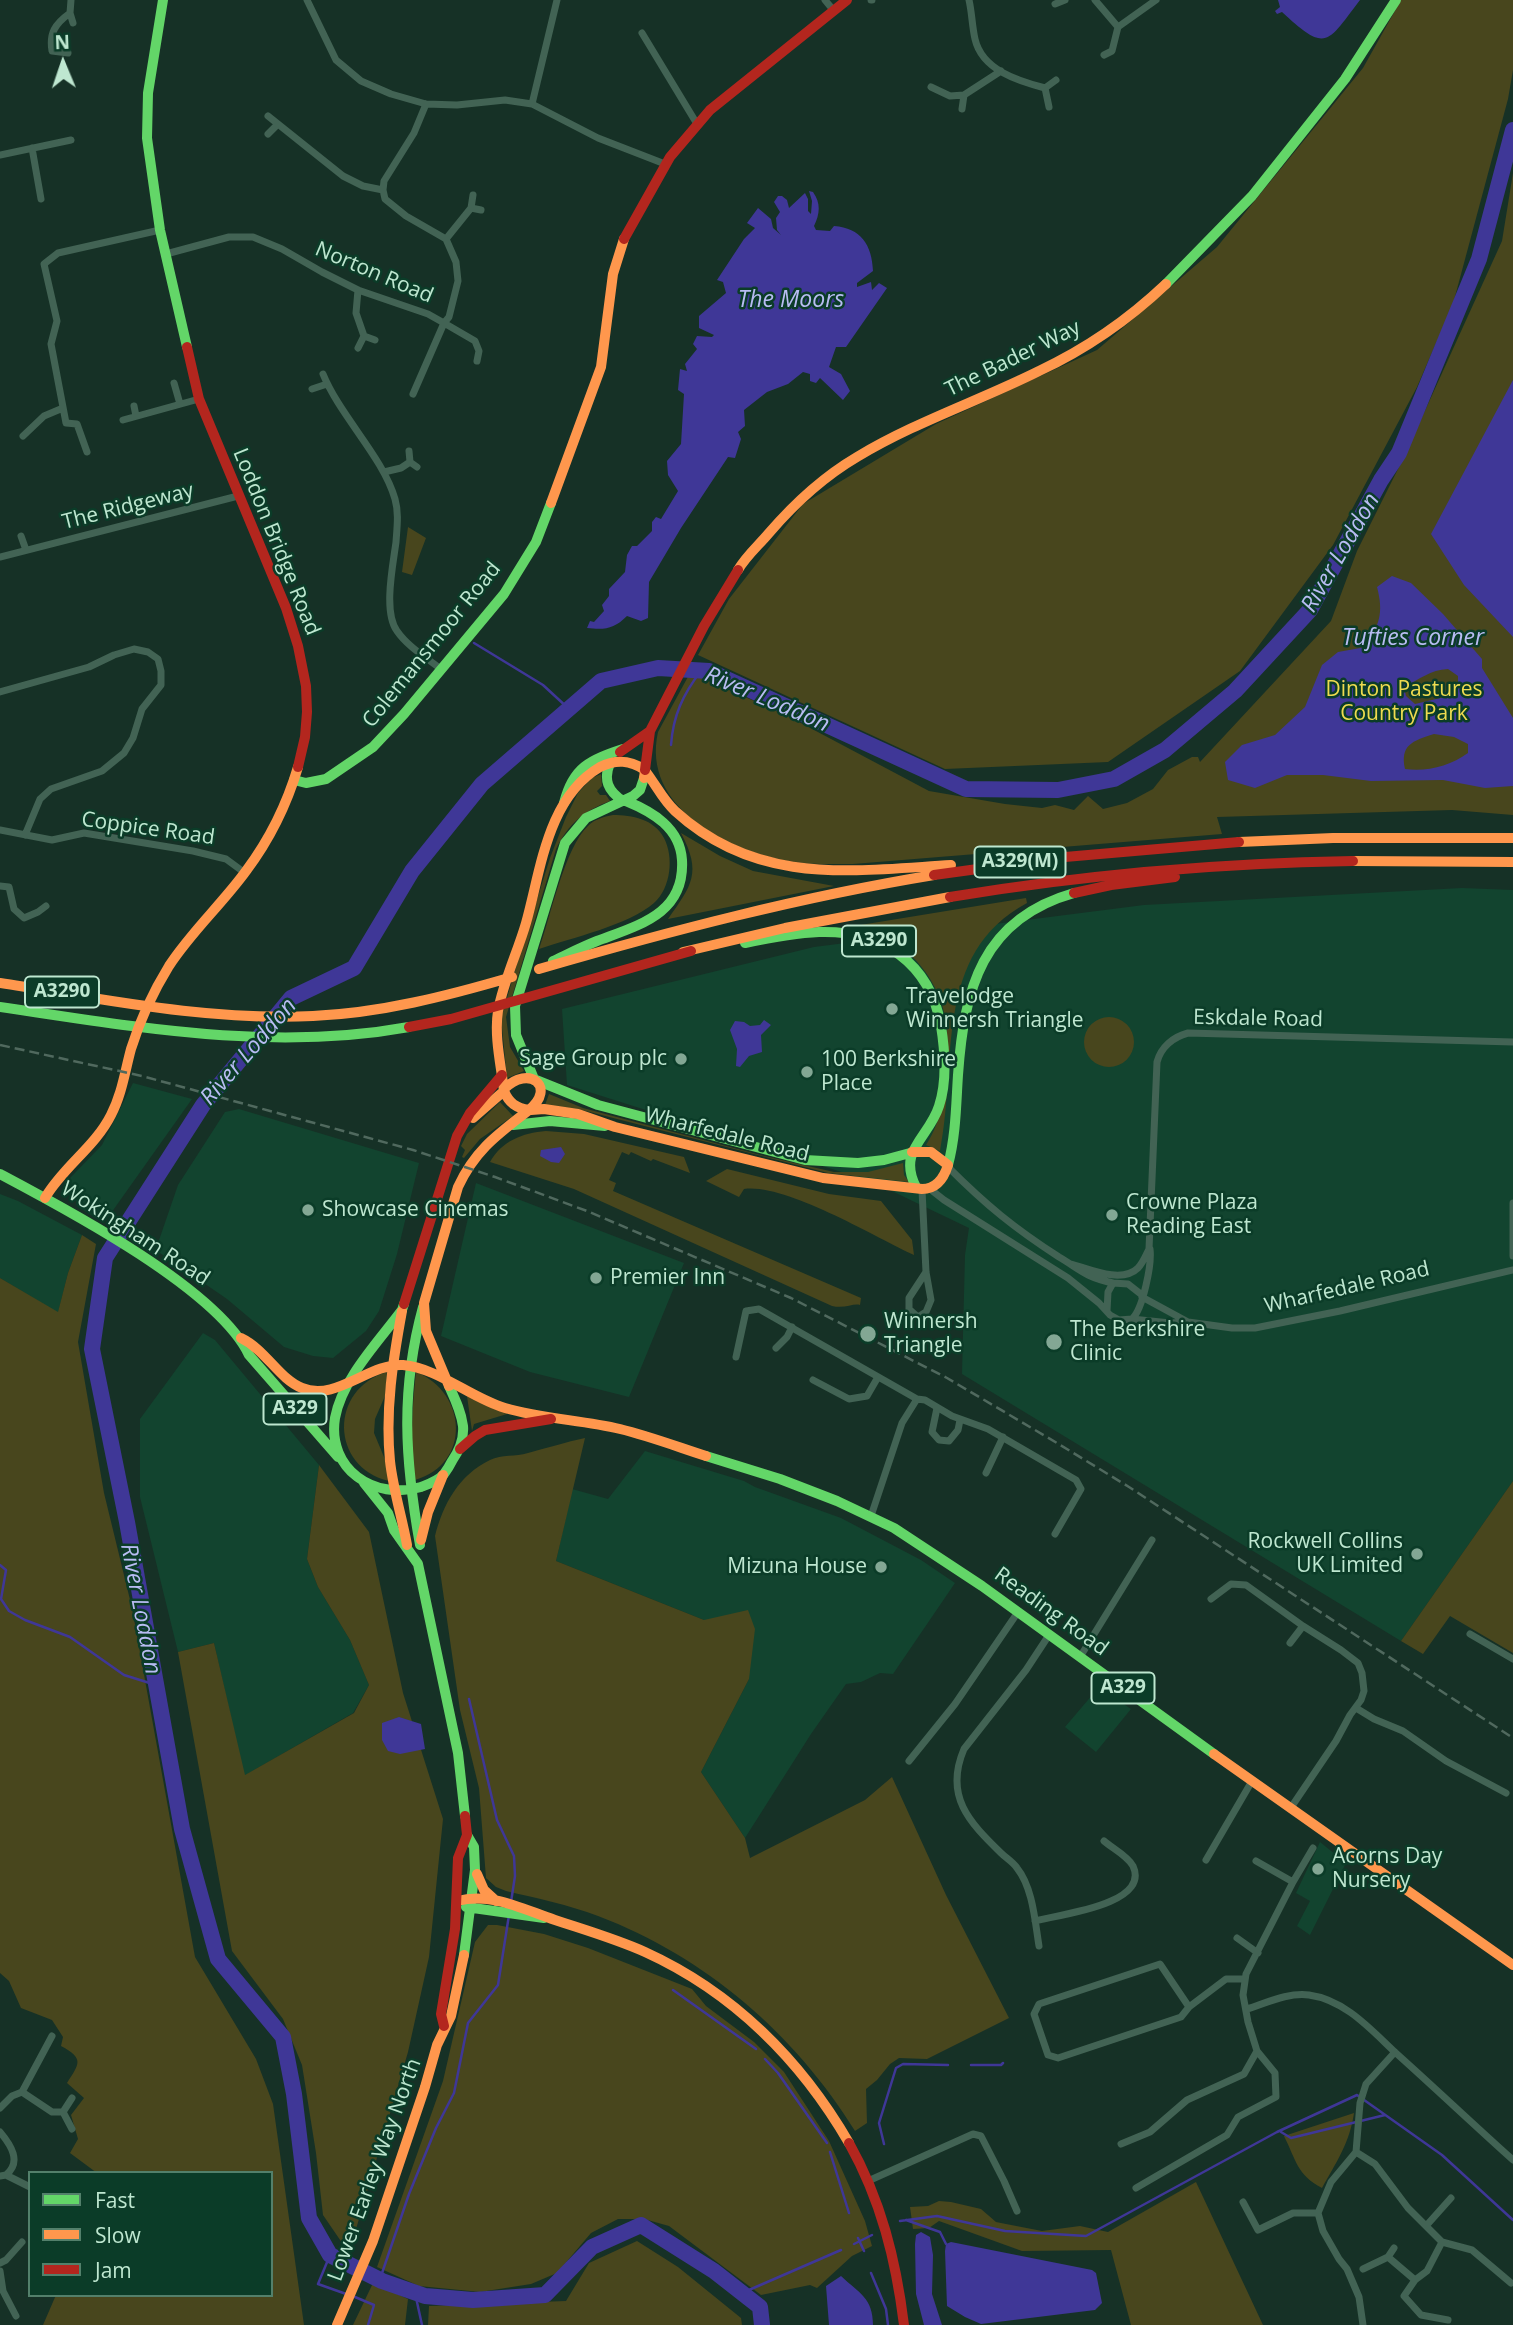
<!DOCTYPE html>
<style>
body{margin:0}
#map{position:relative;width:1513px;height:2325px;overflow:hidden;background:#163126;font-family:"Open Sans",sans-serif}
canvas{display:block}
.legend{position:absolute;left:28px;top:2171px;width:245px;height:126px;box-sizing:border-box;background:#0b3c28;border:2px solid #53806b;margin:0;padding:9px 12px;list-style:none;font-size:21px;color:#bee7d0}
.legend li{display:flex;align-items:center;gap:14px;height:35px}
.legend b{width:35px;border:2px solid #53806b}
.north{position:absolute;left:28px;top:28px;width:70px;height:70px;-webkit-text-stroke:5px #0b3c28;paint-order:stroke;rotate:358deg;font-size:19px;font-weight:700;line-height:28px;text-align:center;color:#bee7d0}
.north::after{content:'';display:block;margin:auto;width:24px;height:32px;background:#bee7d0;clip-path:polygon(50% 0,100% 100%,50% 72%,0 100%)}
</style>
<div id="map">
<canvas width="1513" height="2325"></canvas>
<ul class="legend">
<li><b style="height:9px;background:#63d668"></b>Fast</li>
<li><b style="height:9px;background:#ff974d"></b>Slow</li>
<li><b style="height:9px;background:#b3261e"></b>Jam</li>
</ul>
<div class="north">N</div>
</div>
<script>
const ctx = document.querySelector('canvas').getContext('2d');
ctx.lineJoin = 'round';
function fill(path, color) {
  ctx.fillStyle = color;
  ctx.fill(path, 'evenodd');
}
function stroke(path, color, width, dash) {
  ctx.strokeStyle = color;
  ctx.lineWidth = width;
  ctx.lineCap = dash ? 'butt' : 'round';
  ctx.setLineDash(dash || []);
  ctx.stroke(path);
}
function drawText(font, color, halo, rows, align = 'center') {
  ctx.font = font + ' "Open Sans",sans-serif';
  ctx.lineWidth = 5;
  ctx.setLineDash([]);
  ctx.textBaseline = 'middle';
  ctx.strokeStyle = halo;
  ctx.fillStyle = color;
  for (const [text, x, y, turn = 0] of rows) {
    ctx.save();
    ctx.translate(x, y);
    ctx.rotate((+turn || 0) * Math.PI / 180);
    ctx.textAlign = isNaN(turn) ? turn : align;
    if (halo) ctx.strokeText(text, 0, 0);
    ctx.fillText(text, 0, 0);
    ctx.restore();
  }
}
const built = new Path2D(`
 M1462,888L1513,890V1481L1401,1641L962,1374L965,1255L969,1228L873,1182L567,1085L562,1009L814,947L1144,905Z
 M133,1083L192,1099L104,1223L77,1206L70,1178L102,1145Z
 M239,1109L419,1163L397,1254L379,1311L366,1331L333,1358L313,1356L284,1347L227,1299L160,1253L157,1246L178,1185L225,1112Z
 M476,1183L684,1263L629,1397L530,1372L441,1336Z
 M0,1194L18,1201L82,1235L68,1273L58,1313L0,1278Z
 M203,1333L215,1340L319,1465L307,1559L318,1587L350,1640L369,1685L353,1713L244,1776L214,1643L178,1652L140,1497V1419Z
 M645,1451L744,1481L755,1487L841,1518L921,1560L955,1583L893,1674L880,1673L861,1682L846,1684L811,1734L745,1838L701,1772L749,1679L704,1620L556,1561L572,1489L608,1499Z
 M1099,1687L1131,1709L1096,1752L1065,1727Z
 M1320,1842L1346,1863L1310,1935L1297,1926L1310,1901L1296,1893Z`);
const green = new Path2D(`
 M1401,0H1513V70L1508,99L1453,304L1417,387L1333,545L1240,671L1108,762L945,769L698,655L729,599L803,504L936,424L1097,350L1217,247L1363,68Z
 M1513,173V815L1452,810L1217,817L1222,834L853,864C831,864 810,865 788,861C727,850 641,807 658,732L690,673L782,713L929,791L1005,804L1042,808L1055,805L1074,810L1088,796L1103,809L1127,803L1153,789L1168,770L1192,757H1198L1200,762L1331,621L1357,551L1403,459L1502,241Z
 M408,527L426,538L412,575L402,572Z
 M601,774L602,786L597,791L600,795H606L610,801C584,811 569,823 556,849L506,1017L510,1047L524,1071L507,1078L501,1018L523,944L550,858L566,817L578,793L592,778Z
 M613,815C632,815 654,819 664,838C674,857 671,888 654,903C629,925 571,938 539,949C550,918 565,847 588,826C595,819 603,817 613,815Z
 M681,833L720,856L753,871L834,886L668,919C692,885 702,873 681,833Z
 M1026,898L1027,903C932,954 958,1062 940,1151L926,1145C943,1118 943,1098 945,1068C945,1056 947,1043 947,1030C944,989 917,950 879,935C867,930 854,930 842,928Z
 M1084 1042a25 25 0 1 1 50 0a25 25 0 1 1-50 0Z
 M549,1094L583,1108L764,1156L834,1172H868L903,1163L904,1175L909,1182L828,1173L578,1109L545,1105Z
 M500,1102L513,1116L480,1139L464,1158L462,1157L465,1150L461,1146L467,1134Z
 M546,1131L584,1134L684,1157L690,1173L653,1159L651,1161L631,1152L629,1155L622,1152L609,1180L616,1183L613,1191L861,1298L860,1305C853,1303 845,1309 832,1306L574,1189L490,1162C502,1141 522,1133 546,1131Z
 M727,1169L829,1194L881,1201L912,1240L914,1255C875,1237 785,1183 744,1189L739,1197L706,1181Z
 M82,1235L96,1244L78,1342L104,1493L132,1608L195,1957L256,2059L273,2104L304,2325H43L56,2295H271V2173H97L70,2153L78,2139L71,2115L84,2098L67,2083C79,2064 85,2059 61,2046L63,2037L52,2020L21,2008L9,1981L0,1973V1278L58,1312L68,1273Z
 M387,1372L385,1396L375,1419L374,1433L389,1469V1481C330,1467 329,1389 387,1372Z
 M416,1372C467,1392 472,1464 415,1480C410,1445 412,1408 416,1372Z
 M467,1396L507,1413V1414L474,1424L472,1431Z
 M585,1438L556,1561L704,1620L748,1610L755,1629L749,1679L701,1772L745,1838L750,1858L865,1800L892,1777L946,1895L1009,2018L927,2059L899,2058L890,2064L877,2080L866,2089L867,2123L855,2131C795,2034 706,1957 598,1916C569,1905 536,1898 506,1891L496,1887L486,1878L479,1788L460,1710L435,1536C443,1504 459,1475 490,1460C502,1454 515,1457 528,1453C547,1448 566,1442 585,1438Z
 M319,1465L369,1532L403,1693L443,1819L429,1957L408,2052L349,2253L323,2215L316,2153L302,2065L283,2019L232,1951L178,1652L214,1643L245,1775L354,1713L369,1685L350,1640L318,1587L307,1559Z
 M1513,1481V1653L1450,1616L1423,1654L1401,1641Z
 M488,1925H497L544,1934L588,1948L692,1989L706,2006L754,2042L784,2072L829,2141L865,2221L872,2246L852,2256L817,2288L810,2285L761,2295L669,2226L644,2219H618L591,2233L557,2273L531,2284L480,2292L419,2286L377,2267L443,2081L475,1942Z
 M1354,2113C1350,2142 1336,2163 1322,2188C1297,2175 1296,2160 1284,2136Z
 M1196,2182L1263,2325H1131L1111,2250L1022,2251L939,2221L929,2228L913,2229L910,2207L928,2206L939,2201L951,2202L981,2209L996,2222L1006,2224L1042,2231L1080,2226L1108,2232Z
 M637,2241L678,2267L741,2318L742,2325H428L429,2306L566,2301L589,2263Z
 M373,2283L408,2299L405,2325H353Z`);
const water = new Path2D(`
 M1278,0H1360C1327,43 1327,54 1282,12L1277,14L1275,11L1280,7Z
 M809,191L813,192C821,203 820,214 814,226L816,230L830,231L834,226C861,228 872,245 873,271L857,283V287L871,282L872,290L879,283L887,288L846,347H836L829,367L841,374L850,391L843,400L820,378L816,383L810,381V374L803,372L788,384L767,392L744,410L745,426L738,432L741,439L735,458L728,457L681,528L649,582L648,618L641,621L627,616C614,629 605,630 587,628L590,621L594,622L604,611L602,605L609,596V589L625,572L627,555L632,546H637L652,531V522L656,517L661,519L678,491L668,475L667,461L681,444L684,394L678,390L680,369L687,371L685,364L697,349L693,344L697,336L712,337L714,335L699,328V316L726,293L723,282L717,280L744,239L755,228L747,223L758,208L771,219L773,228L781,235L777,230L776,218L780,212L774,202L778,196H782L787,200L789,208L805,193L808,199V211L811,214L812,201Z
 M1513,380V637L1464,585L1431,534Z
 M1392,576L1411,583L1443,614L1482,659V668L1513,718V786L1485,788L1443,780L1371,781L1323,775H1287L1255,788L1228,780L1225,762L1242,745L1275,735L1305,707L1322,665L1338,652L1366,647C1379,624 1384,614 1377,587ZM1448,669L1458,676V687L1453,695L1415,704L1406,696L1404,687C1420,679 1430,670 1448,669ZM1434,734L1454,737L1468,744V753C1450,766 1427,772 1405,769C1400,745 1412,741 1434,734Z
 M764,1020L771,1025L761,1035L762,1052L749,1056L740,1067L736,1066L737,1049L730,1030L735,1021L744,1022L750,1026L760,1025Z
 M561,1147L565,1154L559,1163L551,1162L540,1156L541,1150Z
 M399,1717L421,1724L425,1749L400,1754L388,1751L382,1740V1723Z
 M921,2232L930,2237L933,2255L932,2294L942,2325H924L916,2294L915,2244L916,2235Z
 M951,2242L1092,2270L1096,2273L1102,2303L1095,2310L981,2324L965,2317L947,2306L945,2251L946,2244Z
 M841,2276C859,2293 873,2298 873,2325H829L826,2286Z`);
const stream = new Path2D(`
 M474,643L543,685L569,709
 M671,745C673,716 683,694 701,671
 M0,1565L6,1570L1,1599L9,1611L25,1620L70,1637L124,1675L156,1685
 M469,1699L497,1820L514,1856L515,1876L511,1902
 M673,1990L756,2049
 M765,2059L778,2073L827,2143
 M971,2065H1001L1003,2063
 M1281,2132L1291,2138L1385,2115
 M884,2144L879,2123L896,2068L903,2064L948,2065
 M830,2152L849,2213
 M906,2220L940,2232L946,2244
 M900,2221L937,2216L1005,2231L1086,2236L1277,2132L1357,2095L1442,2155L1513,2220
 M858,2238L864,2251
 M854,2244L872,2235
 M330,2255L318,2284L349,2295
 M871,2273L886,2309L888,2325
 M380,2279L409,2194L436,2128L454,2093L468,2023L498,1985L509,1915
 M415,2293L422,2325
 M742,2293L841,2250
 M355,2297L374,2305L368,2325`);
const river = new Path2D(`
 M762,2325L760,2307L714,2271L641,2225L592,2247L545,2295L473,2300L425,2296L382,2281L330,2255L309,2218L294,2094L283,2037L218,1959L182,1829L127,1522L92,1349L105,1258L203,1105L291,998L354,968L412,871L482,784L601,681L658,668L709,671L966,789L1058,790L1114,779L1165,750L1235,691L1310,610L1381,480L1399,453L1479,259L1513,130`);
const street = new Path2D(`
 M307,0L336,60L361,81L391,94L426,104L457,105L505,100L532,104L598,138L665,164
 M825,0L834,11
 M871,0H872
 M969,0C972,13 972,26 975,39C982,70 1018,81 1045,88L1049,107
 M1095,0L1118,27L1112,51L1104,55
 M1055,4L1065,0
 M70,13L73,23
 M1118,27L1156,0
 M642,33L697,124
 M68,53L52,51C49,33 55,24 70,13L71,0
 M931,87L950,96L964,95
 M1045,88L1056,80
 M532,104L557,0
 M962,109L964,95L1001,71
 M268,116L343,176L363,186L383,190
 M268,134L277,125
 M32,148L41,199
 M0,155L71,140
 M471,208L481,210
 M446,239L471,208L473,195
 M166,254L229,237H253L282,249L322,272L358,290L428,314L444,323L449,317L458,281L456,262L446,239L406,216L385,199L383,190L384,181L414,133L426,104
 M364,336L375,340
 M358,348L364,336L356,313L358,290
 M323,374C340,416 383,457 395,499C399,513 397,527 396,542C393,565 383,612 397,631C408,647 427,658 442,670
 M174,383L180,404
 M312,389L327,384
 M413,394L444,323L475,341L479,351L477,361
 M134,406L136,416
 M123,420L199,399
 M23,436L44,416L63,408
 M409,451L410,462
 M87,452L77,424L66,423L51,344L57,321L44,264L58,253L160,230
 M384,472L401,468L410,462L417,467
 M21,536L26,550
 M0,557L238,496
 M0,692L89,667L114,655L134,649L148,652L158,659L161,671V685L142,709L133,738L124,753L102,771L51,789L40,799L25,835
 M0,830L52,840L84,833L193,851L226,859L245,873
 M0,886L9,887L14,909L24,918L38,912L46,906
 M948,1167C986,1205 1014,1228 1059,1257C1081,1270 1087,1278 1113,1283
 M930,1189L944,1200L1068,1278L1099,1303L1110,1315L1119,1320L1132,1319C1143,1309 1152,1264 1150,1249
 M922,1190L926,1272L931,1300L926,1312L918,1317L909,1309V1298L926,1272
 M1513,1203V1256
 M1071,1264C1089,1269 1122,1284 1138,1268C1143,1263 1146,1255 1149,1249L1157,1062C1161,1047 1173,1037 1188,1033L1513,1042
 M1142,1297L1188,1322L1232,1328H1255L1340,1311L1513,1270
 M1107,1311L1108,1292L1113,1283L1128,1284L1142,1295
 M1132,1319L1170,1323L1188,1322
 M776,1348L787,1337L792,1327
 M736,1357L746,1311L759,1309L917,1399L925,1400L952,1416L988,1429L1076,1480L1081,1489L1055,1534
 M813,1380L849,1399L867,1396L878,1377
 M937,1408L932,1432L939,1440L949,1441L958,1430L960,1420
 M986,1473L1003,1437
 M871,1516L902,1423L917,1399
 M1211,1599L1231,1584L1246,1585L1303,1626L1341,1650L1358,1663L1362,1673L1364,1691L1361,1700L1350,1715L1336,1741L1290,1809
 M1470,1634L1513,1659
 M1290,1643L1303,1626
 M1080,1657L1152,1540
 M1356,1708L1374,1719L1403,1731L1446,1761L1506,1793
 M909,1761L955,1704L1018,1612
 M1206,1860L1252,1781
 M1256,1861L1293,1882
 M1035,1921C1056,1915 1151,1905 1133,1866C1128,1856 1112,1848 1104,1841
 M1237,1938L1258,1953
 M1039,1946C1035,1922 1033,1888 1017,1868C1013,1862 1006,1858 1001,1853C969,1822 944,1796 964,1749L1026,1670L1049,1635
 M1189,2007L1181,2017L1058,2058L1048,2055L1034,2014L1039,2004L1160,1964L1189,2007L1226,1979H1245
 M1247,2009C1266,2003 1289,1992 1309,1995C1346,2000 1372,2031 1397,2054C1436,2089 1474,2125 1513,2160
 M22,2092L52,2036
 M0,2108L12,2096L22,2092L52,2112H63L72,2098
 M63,2112L72,2129
 M0,2132C11,2145 22,2162 6,2175
 M1121,2144L1150,2132L1187,2100L1244,2074L1257,2051
 M1356,2152L1375,2164L1408,2208L1442,2242L1472,2250L1511,2283
 M0,2176L6,2175L30,2187
 M868,2181L973,2134L981,2136L1004,2181L1017,2211
 M1136,2188L1227,2135L1238,2117L1276,2097L1275,2073L1257,2051L1248,2022L1243,1995L1246,1974L1293,1882L1313,1848
 M1243,2202L1258,2230L1293,2213H1318
 M1426,2226L1451,2198
 M1442,2242L1427,2271L1415,2280L1404,2296L1421,2315L1448,2320
 M1388,2257L1394,2248
 M0,2263L6,2260L22,2242
 M1363,2269L1388,2257L1415,2280
 M0,2271L3,2291L16,2316
 M1363,2325L1359,2297L1347,2269L1339,2259L1323,2231L1318,2213L1331,2182L1356,2152L1360,2103L1366,2084L1395,2052`);
const fast = new Path2D(`
 M163,0L148,93L147,138L160,230L187,347
 M1166,284L1252,196L1345,79L1396,0
 M610,763C603,780 608,791 623,801
 M294,780L306,783L326,779L373,747L404,714L504,594L536,542L551,503
 M564,803C573,767 590,760 623,749
 M745,943C769,938 794,933 819,932C882,930 930,963 941,1026C945,1051 947,1082 939,1106C929,1138 897,1150 916,1187
 M553,961C568,954 582,947 597,941C639,925 685,914 682,860C680,828 653,812 626,801
 M0,1007C136,1027 272,1052 409,1027
 M534,1079L516,1035L515,1006L565,843L586,818L633,796L640,790L644,778
 M536,1080L598,1105L805,1160L858,1163L884,1160L910,1153
 M513,1125L550,1121L605,1126
 M948,1165C956,1135 956,1105 958,1075C964,989 982,919 1074,893
 M0,1174C66,1209 218,1289 249,1355L338,1457
 M404,1304L402,1310C379,1341 342,1379 335,1418C327,1469 374,1501 421,1487C429,1484 438,1481 444,1474C447,1470 450,1465 452,1461C459,1451 464,1438 463,1426C461,1411 455,1399 449,1386
 M706,1456L780,1479L837,1501L894,1528L982,1586L1214,1754
 M364,1483L388,1513L394,1530L418,1564L458,1753L465,1816
 M420,1545C405,1460 400,1391 423,1307
 M466,1907L544,1918
 M464,1955L475,1870L474,1847L467,1835`);
const slow = new Path2D(`
 M551,503L601,367L613,274L624,239
 M738,570C746,556 759,545 769,533C794,504 823,477 857,457C915,422 979,401 1039,371C1086,349 1128,320 1166,284
 M646,772C656,785 663,800 675,811C757,886 851,871 951,865
 M1239,842L1333,838H1513
 M1353,861L1513,862
 M683,952L785,928L950,897
 M539,969C670,931 800,897 934,875
 M0,983C103,999 208,1021 313,1016C381,1013 447,996 512,977
 M504,1089C529,1064 557,1087 529,1110C516,1108 509,1103 504,1091C501,1065 494,1036 498,1011C503,982 518,951 526,923C541,870 547,798 600,767C616,759 630,760 645,770L644,778
 M531,1110L544,1109L578,1114L615,1127L823,1178L922,1189C937,1189 944,1178 948,1165L931,1152H912
 M473,1118L504,1091
 M45,1198C63,1167 95,1147 111,1115C122,1094 125,1071 131,1049C140,1020 153,992 169,966C191,932 222,904 246,871C270,839 287,804 298,767
 M402,1311C393,1360 385,1410 390,1461C393,1489 402,1517 407,1545
 M241,1338C266,1350 279,1379 302,1388C336,1402 369,1363 403,1365C438,1368 471,1398 505,1408C543,1419 582,1420 620,1429C649,1436 678,1447 706,1456
 M449,1386L426,1331L424,1303L458,1187C475,1150 498,1134 529,1110
 M421,1540L428,1512L443,1475
 M1214,1754L1513,1965
 M477,1874L484,1890L496,1901
 M457,1901C492,1892 522,1909 555,1920C585,1930 616,1939 645,1952C733,1992 801,2060 849,2143
 M337,2325L373,2241L425,2087L437,2045L451,2016L464,1955`);
const jam = new Path2D(`
 M624,239L670,157L710,110L847,0
 M187,347L199,399L286,608L298,646L306,686L307,712L305,737L298,767
 M620,752L650,731
 M645,770L650,731L704,626L738,570
 M934,875L1065,857L1239,842
 M1074,893L1111,885L1175,877
 M950,897C1083,875 1218,863 1353,861
 M409,1027L451,1019L691,951
 M404,1304L457,1136L470,1113L502,1075
 M460,1449L475,1436L485,1430L551,1419
 M444,2026L441,2014L455,1929L458,1858L467,1835L465,1816
 M849,2143C881,2200 896,2260 904,2325`);
const rail = new Path2D(`
 M0,1045L142,1076L413,1150L495,1177L587,1211L791,1298L947,1378L1057,1443L1129,1487L1513,1738`);
const markers = [
 [892,1009,7,"#83a794"],
 [681,1059,7,"#83a794"],
 [807,1072,7,"#83a794"],
 [308,1210,7,"#83a794"],
 [1112,1215,7,"#83a794"],
 [596,1278,7,"#83a794"],
 [868,1334,9,"#83a794"],
 [1054,1342,9,"#83a794"],
 [1417,1554,7,"#83a794"],
 [881,1567,7,"#83a794"],
 [1318,1869,7,"#83a794"]
];
const shields = [
 [1020,862,91],
 [879,941,74],
 [62,992,74],
 [295,1409,63],
 [1123,1688,63]
];
const shieldNames = [
 ["A329(M)",1020,862],
 ["A3290",879,941],
 ["A3290",62,992],
 ["A329",295,1409],
 ["A329",1123,1688]
];
const streetNames = [
 ["Norton Road",374,273,23],
 ["The Bader Way",1013,359,-26],
 ["The Ridgeway",128,507,-14],
 ["Loddon Bridge Road",276,542,68],
 ["Colemansmoor Road",432,645,-51],
 ["Coppice Road",148,829,8],
 ["Eskdale Road",1258,1019,1],
 ["Wharfedale Road",727,1135,14],
 ["Wokingham Road",135,1234,33],
 ["Wharfedale Road",1347,1288,-13],
 ["Reading Road",1051,1612,36],
 ["Lower Earley Way North",375,2170,-70]
];
const parkNames = [
 ["Dinton Pastures",1404,690],
 ["Country Park",1404,714]
];
const poiNames = [
 ["Travelodge",906,997],
 ["Winnersh Triangle",906,1021],
 ["Sage Group plc",667,1059,"right"],
 ["100 Berkshire",821,1060],
 ["Place",821,1084],
 ["Crowne Plaza",1126,1203],
 ["Reading East",1126,1227],
 ["Showcase Cinemas",322,1210],
 ["Premier Inn",610,1278],
 ["Winnersh",884,1322],
 ["Triangle",884,1346],
 ["The Berkshire",1070,1330],
 ["Clinic",1070,1354],
 ["Rockwell Collins",1403,1542,"right"],
 ["UK Limited",1403,1566,"right"],
 ["Mizuna House",867,1567,"right"],
 ["Acorns Day",1332,1857],
 ["Nursery",1332,1881]
];
const waterNames = [
 ["The Moors",791,300],
 ["River Loddon",1341,553,-60],
 ["Tufties Corner",1413,638],
 ["River Loddon",767,700,23],
 ["River Loddon",249,1052,-49],
 ["River Loddon",140,1609,79]
];
fill(built, '#12442f');
fill(green, '#48461d');
fill(water, '#3f3797');
stroke(stream, '#3f3797', 2.5);
stroke(river, '#3f3797', 16);
stroke(street, '#426354', 7);
stroke(fast, '#63d668', 10);
stroke(slow, '#ff974d', 10);
stroke(jam, '#b3261e', 10);
stroke(rail, '#50695e', 2.5, [10, 5]);
for (const [x, y, r, color] of markers) {
  const dot = new Path2D();
  dot.arc(x, y, r, 0, 2 * Math.PI);
  ctx.fillStyle = color;
  ctx.fill(dot);
  stroke(dot, '#0b3c28', 2.5);
}
for (const [x, y, w] of shields) {
  const box = new Path2D();
  box.roundRect(x - w / 2, y - 15.5, w, 31, 5);
  ctx.fillStyle = '#0b3c28';
  ctx.fill(box);
  stroke(box, '#bee7d0', 2);
}
drawText('bold 19px', '#bee7d0', null, shieldNames);
drawText('21px', '#bee7d0', '#0b3c28', streetNames);
drawText('21px', '#eedb50', '#0b3c28', parkNames);
drawText('21px', '#bee7d0', '#0b3c28', poiNames, 'left');
drawText('italic 23px', '#b8bcf3', '#0b3c28', waterNames);
</script>
